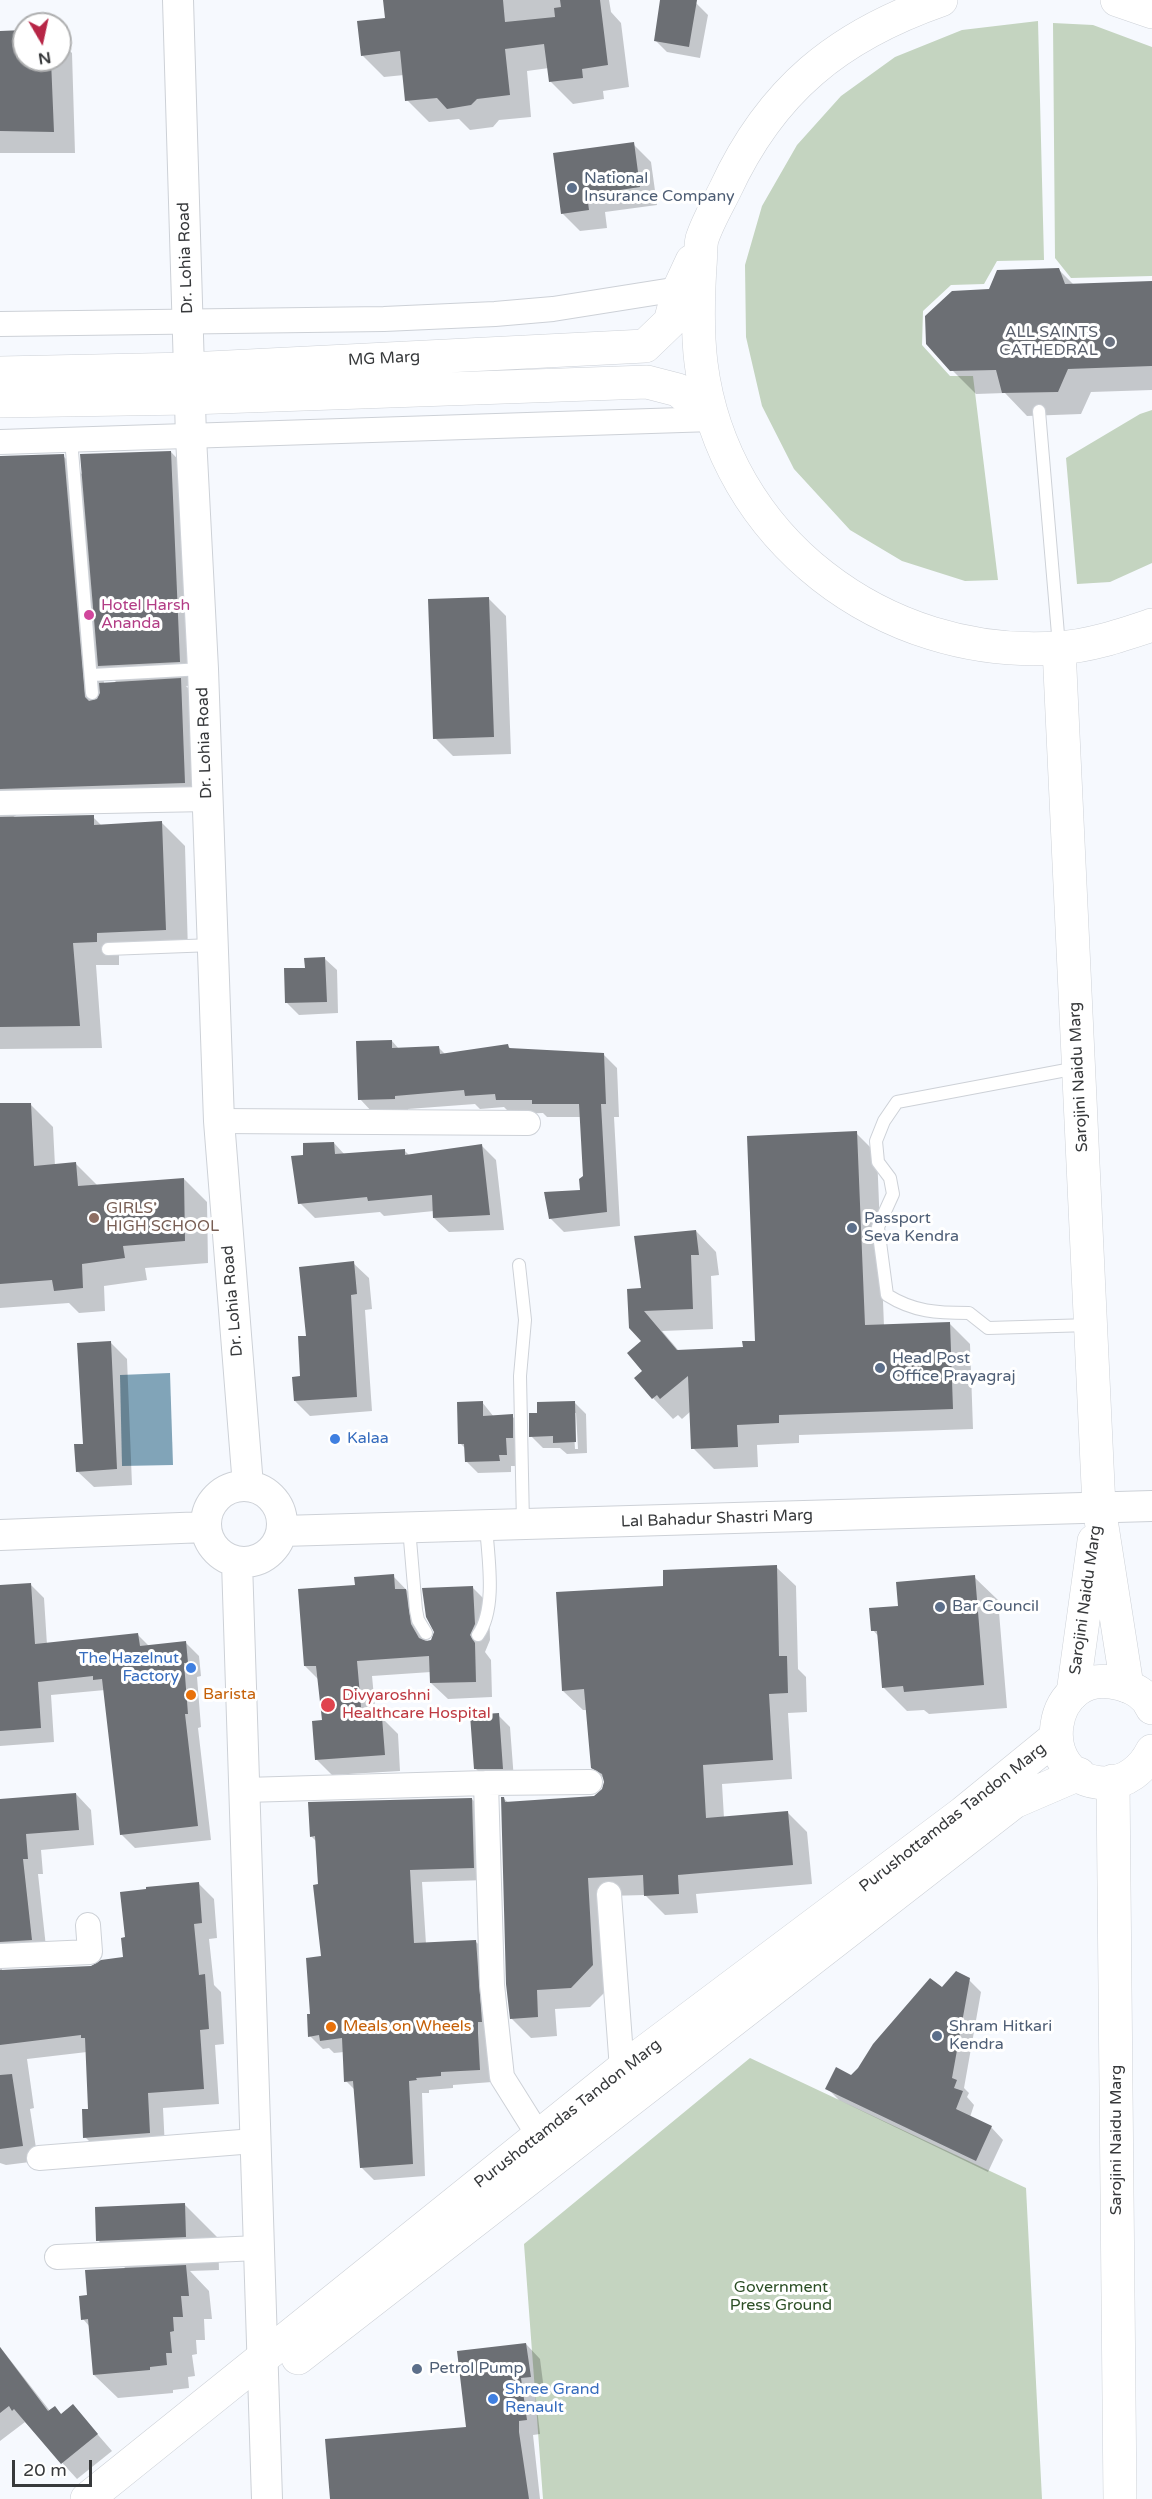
<!DOCTYPE html>
<style>
body{margin:0}
#map{position:relative;width:1152px;height:2499px;overflow:hidden;background:#f6f9fe;font-family:"Varela Round",sans-serif}
canvas{display:block}
.north{position:absolute;left:12px;top:12px;width:60px;height:60px;box-sizing:border-box;background:#fff;border:2px solid #afb0b1;border-radius:50%;rotate:171deg;font-size:16px;font-weight:700;line-height:24px;text-align:center;color:#37393b}
.north::after{content:'';display:block;margin:auto;width:21px;height:27px;background:#b72646;clip-path:polygon(50% 0,100% 100%,50% 72%,0 100%)}
.scale{position:absolute;left:12px;top:2460px;width:80px;height:27px;box-sizing:border-box;border:3px solid #37393b;border-top:0;padding-left:8px;font-size:18px;line-height:21px;white-space:nowrap;color:#37393b;-webkit-text-stroke:4px #fff;paint-order:stroke}
</style>
<div id="map">
<canvas width="1152" height="2499"></canvas>
<div class="north">N</div>
<div class="scale">20 m</div>
</div>
<script>
const ctx = document.querySelector('canvas').getContext('2d');
ctx.lineJoin = 'round';
function fill(path, color) {
  ctx.fillStyle = color;
  ctx.fill(path, 'evenodd');
}
function stroke(path, color, width, dash) {
  ctx.strokeStyle = color;
  ctx.lineWidth = width;
  ctx.lineCap = dash ? 'butt' : 'round';
  ctx.setLineDash(dash || []);
  ctx.stroke(path);
}
function drawText(font, color, halo, rows, align = 'center') {
  ctx.font = font + ' "Varela Round",sans-serif';
  ctx.lineWidth = 6;
  ctx.setLineDash([]);
  ctx.textBaseline = 'middle';
  ctx.strokeStyle = halo;
  ctx.fillStyle = color;
  for (const [text, x, y, turn = 0] of rows) {
    ctx.save();
    ctx.translate(x, y);
    ctx.rotate((+turn || 0) * Math.PI / 180);
    ctx.textAlign = isNaN(turn) ? turn : align;
    if (halo) ctx.strokeText(text, 0, 0);
    ctx.fillText(text, 0, 0);
    ctx.restore();
  }
}
const green = new Path2D(`
 M1038,21L1044,260L997,261L984,284L951,285L923,311L922,345L950,376H973L998,580L965,581L902,561L850,530L794,469L762,406L746,337L745,265L762,206L797,145L841,96L895,57L962,30Z
 M1053,23L1093,25L1152,47V276L1071,278L1055,258Z
 M1152,410V563L1110,582L1077,584L1066,458L1140,414Z
 M750,2058L1026,2188L1042,2499H543L524,2244Z`);
const water = new Path2D(`
 M170,1373L173,1465L122,1466L120,1375Z`);
const shadow = new Path2D(`
 M385,0H609L611,12L621,23L629,87L603,91L604,99L573,104L550,81L549,68L527,71L531,117L499,120L493,127L470,130L459,119L429,122L407,100L404,75L384,77L362,55L387,20Z
 M662,0L696,3L708,15L700,58L667,52L655,40Z
 M24,32V60H60V41L72,53L75,153H0V33Z
 M633,144L651,162L657,205L605,212L607,228L580,231L562,213Z
 M1058,269L1074,285L1152,282V390L1091,392L1081,414L1027,416L1005,393L976,394L952,370L990,290Z
 M171,452L194,476L203,685L186,686L203,703L208,805L23,811L10,819L93,817L102,826L162,823L185,846L188,952L119,955V965H96L102,1048L0,1049V458L63,456L84,476ZM103,669L117,683L104,684Z
 M488,598L506,616L511,754L453,756L435,738Z
 M325,959L337,970L338,1013L299,1015L287,1003L306,969Z
 M392,1041L399,1049L438,1047L446,1055L508,1046L512,1050L603,1054L617,1068L619,1117H614L620,1226L564,1232L550,1218L582,1192L585,1177L581,1117H547L543,1113L511,1114L504,1107L480,1109L475,1104L408,1109V1113H373L360,1099Z
 M30,1104L53,1127L55,1166L76,1164L98,1186L184,1179L207,1202L208,1263L145,1268L147,1280L104,1286L105,1311L79,1313L69,1303L0,1308V1105Z
 M856,1133L877,1154L884,1326L949,1323L970,1344L973,1429L799,1435V1443L757,1445L758,1467L714,1469L693,1448L691,1411L682,1419L678,1415L673,1419L653,1398L644,1372L643,1290L696,1231L716,1252L719,1275L711,1276L713,1329L662,1331L679,1351L744,1349L756,1342Z
 M334,1143L345,1155L404,1150L410,1156L481,1145L496,1160L504,1230L449,1232L434,1218V1211L384,1216L380,1212L315,1218L300,1203L305,1157Z
 M353,1263L369,1278L372,1309L365,1310L372,1411L310,1416L295,1401L302,1378L308,1337Z
 M111,1343L127,1359L132,1485L94,1487L77,1471Z
 M482,1402L494,1417L512,1416L524,1428L518,1466H511V1472L478,1473L466,1461V1449L460,1443Z
 M574,1402L586,1414L587,1453L567,1454L560,1448H543L531,1436L539,1414ZM573,1413H576L578,1449H575Z
 M776,1567L796,1586L798,1669L806,1677L807,1712L788,1713L792,1779L722,1784L724,1818L788,1813L807,1832L812,1884L696,1894L698,1913L665,1915L645,1895L607,1896L612,1985L590,2007L555,2009L557,2036L531,2038L512,2019L504,1799L509,1803L594,1798L603,1790L605,1780L593,1767L587,1710H583L563,1691L665,1587Z
 M393,1576L422,1606L427,1642L432,1641L473,1588L489,1604L490,1640L485,1652L491,1660L492,1697L448,1699L431,1683V1672L372,1676L376,1718H382L398,1734L400,1771L332,1775L316,1759L323,1722L319,1680L305,1666L356,1586Z
 M974,1577L998,1600L1007,1708L929,1714L924,1710L907,1711L883,1687L879,1637L873,1630L900,1607Z
 M30,1584L44,1598L47,1645L138,1635L149,1646L185,1642L199,1656L201,1676L197,1677L201,1727L198,1728L211,1840L135,1848L121,1834L105,1690L51,1695L54,1742L0,1746V1587Z
 M498,1715L510,1727L514,1780H487L475,1768Z
 M76,1794L91,1810L94,1845L41,1850L43,1874H38L47,1956L2,1966V1972L91,1968L124,1958L199,1884L214,1899L217,1938L209,1939L214,1985L221,1992L224,2044L215,2045L219,2104L163,2108L165,2148L101,2153L85,2137L90,2110L87,2052L27,2059L34,2108L30,2109L38,2161L6,2165L0,2163V1801Z
 M472,1799L484,1812L487,1880L422,1882L426,1944L476,1942L489,1954L492,2082L453,2085V2088L429,2090V2093H422L425,2176L374,2180L361,2167L355,2090L346,2081L344,2052L334,2053L329,2048L323,2049L310,2036L322,1957L316,1841L311,1836Z
 M969,1980L981,1992L964,2088L969,2093L967,2097L974,2105L970,2117L991,2127L1003,2140L988,2172L839,2100L827,2088L851,2076L942,1989Z
 M185,2205L218,2238L219,2270L190,2271L209,2291L212,2319H204L205,2340H196L197,2354L192,2355L195,2376L188,2377L189,2388L173,2390V2393L118,2398L94,2375L90,2327L83,2319L89,2297L127,2270L98,2240Z
 M526,2344L540,2359L544,2390L535,2391L540,2434L533,2435L540,2499H331L468,2428Z
 M0,2347L50,2411L55,2408L62,2415L73,2406L112,2451L77,2479L25,2422L0,2441Z`);
const building = new Path2D(`
 M383,0H503L505,22L555,17L554,8L561,7L560,0H600L608,65L582,69L583,78L549,82L544,44L505,49L510,95L477,99L471,105L447,109L437,98L405,101L400,51L361,56L357,21L385,18Z
 M660,0H697L689,47L654,41Z
 M24,30V60H51L54,132L0,131V31Z
 M634,142L640,187L587,195L589,210L561,214L553,153Z
 M1059,268L1065,284L1152,281V366L1068,369L1058,392L1002,393L996,370L950,371L926,344L925,316L952,291L989,289L997,270Z
 M171,451L180,662L98,666L80,454Z
 M64,454L85,697L89,701L97,699L100,693L99,683L181,678L185,783L0,789V456Z
 M489,597L494,737L433,739L428,599Z
 M94,815V825L162,821L166,930L97,933V942L73,943L80,1026L0,1027V817Z
 M325,957L327,1002L285,1003L284,968H305L304,958Z
 M392,1040V1048L439,1046L440,1054L508,1044L509,1048L604,1053L606,1104H601L607,1212L549,1219L544,1192L580,1190L579,1179L583,1176L579,1104H532V1100H496L495,1094L465,1096L464,1090L395,1096V1099L358,1100L356,1041Z
 M0,1103H31L34,1166L76,1162L78,1186L184,1178L185,1241L123,1246L125,1258L82,1264L83,1288L54,1291L52,1280L0,1284Z
 M857,1131L865,1325L950,1322L953,1409L779,1415V1423L737,1425L738,1447L691,1449L688,1376L660,1399L657,1395L652,1399L634,1378L642,1371L627,1353L641,1341L629,1328L627,1289L641,1288L634,1236L696,1230L699,1255H691L693,1309L644,1311L677,1350L743,1347L742,1341H755L747,1136Z
 M334,1142L335,1154L405,1149V1155L482,1144L490,1215L433,1218L432,1195L368,1201L367,1197L298,1204L291,1156L303,1155V1143Z
 M354,1261L357,1294L351,1295L357,1397L294,1401L292,1377L300,1376L298,1336H306L299,1267Z
 M111,1341L117,1469L76,1472L74,1444H83L77,1343Z
 M483,1401V1416L513,1414V1438H506L507,1455H499L500,1461L465,1462L464,1444H458L457,1402Z
 M575,1401L576,1442L553,1443V1436L529,1437V1413H537V1402Z
 M777,1565L779,1656H787L788,1693L769,1694L773,1760L703,1765L706,1818L788,1811L793,1865L678,1875L679,1894L644,1896L643,1875L588,1878L593,1965L571,1988L537,1990L538,2017L510,2019L506,1984L501,1797H504L505,1802L594,1796L602,1789L604,1782L602,1774L591,1768L584,1689L562,1691L556,1592L663,1586V1570Z
 M394,1574L395,1589H406L411,1624L419,1638L426,1641L431,1640L434,1632L426,1617L422,1588L473,1586L475,1624L470,1635L475,1643L476,1682L430,1683L429,1656L357,1661L362,1718L382,1717L385,1755L315,1760L312,1721L322,1720L316,1666H304L298,1589L355,1585L354,1577Z
 M975,1575L984,1685L904,1692L903,1686L882,1688L877,1631H871L869,1608L898,1606L896,1582Z
 M31,1583L35,1644L138,1633L140,1646L186,1641L188,1663H184L188,1714H185L198,1826L120,1835L102,1679L93,1680V1676L38,1682L41,1728L0,1731V1585Z
 M499,1713L503,1769H474L470,1715Z
 M76,1793L79,1830L26,1834L28,1859H23L32,1940L0,1942V1799Z
 M472,1798L474,1868L410,1870L414,1943L476,1940L482,2022H478V2033L480,2070L441,2072V2076L416,2078L417,2080L409,2081L413,2164L360,2168L353,2081L344,2082L342,2038L320,2041L319,2035L308,2037L307,2014H310L306,1958L321,1956L313,1885L318,1884L315,1836L310,1837L308,1802Z
 M199,1882L202,1923L194,1924L199,1975L205,1974L209,2029L200,2030L204,2089L148,2093L150,2133L83,2138L82,2109H88L85,2038H81V2035L0,2045V1970L91,1966L101,1960L123,1957L121,1938L125,1937L120,1892L146,1889V1887Z
 M956,1971L970,1978L952,2078L957,2080L954,2088L963,2091L956,2109L992,2126L976,2161L825,2089L836,2067L851,2075L858,2068L873,2044L930,1978L942,1987Z
 M12,2074L23,2146L0,2149V2075Z
 M185,2203L186,2237L96,2241L95,2207Z
 M186,2265L189,2296H181L183,2317H173L174,2331L170,2332L172,2353H166L167,2365L150,2367V2370L93,2375L88,2319L81,2320L79,2296L87,2295L85,2270Z
 M526,2343L531,2377L521,2378L527,2420L519,2421V2432L529,2499H330L325,2439L466,2427L457,2351Z
 M0,2347L48,2411L55,2406L61,2414L73,2404L98,2434L61,2464L14,2409L12,2411L9,2406L0,2413Z`);
const service = new Path2D(`
 M1039,411L1059,646
 M71,439L92,693
 M92,675L203,669
 M108,949L213,945
 M1077,1068L897,1102L884,1121L876,1141L878,1162L890,1178L893,1194L878,1227L887,1295C914,1312 937,1313 969,1313L988,1328L1090,1325
 M519,1265L525,1320L520,1376L523,1524
 M409,1528L416,1610L418,1620L426,1633
 M478,1635C497,1608 488,1557 486,1526`);
const minor = new Path2D(`
 M0,324L384,319L495,314L553,309L679,289
 M0,442L713,419
 M0,803L208,799
 M219,1121L528,1123
 M486,1783L492,1985L502,2077L539,2136
 M245,1790L486,1783L590,1782
 M609,1894L622,2069
 M0,1956L90,1952L88,1925
 M39,2158L254,2141
 M57,2257L258,2248`);
const tertiary = new Path2D(`
 M178,0L191,437L203,669L219,1121L248,1486
 M206 1524a38 38 0 1 1 76 0a38 38 0 1 1-76 0Z
 M282,1531L1152,1506
 M0,1535L206,1527
 M237,1562L267,2499`);
const secondary = new Path2D(`
 M941,0C838,36 771,90 725,190C717,206 707,223 702,239C700,247 701,258 700,266C698,299 697,331 701,363C723,539 884,660 1058,648C1090,646 1122,635 1152,625
 M1117,0L1152,12
 M0,373L189,369L645,346L670,322L679,289L692,261
 M0,401L190,398L647,382L678,390L713,419
 M1059,648L1099,1507L1127,1686
 M1073,1693L1094,1541
 M1113,1781L1120,2499`);
const primary = new Path2D(`
 M1152,1708C1146,1694 1134,1688 1120,1684C1047,1663 1030,1781 1105,1783C1126,1783 1143,1769 1152,1751
 M298,2358L1014,1802L1079,1774
 M87,2499L622,2069L963,1813L1055,1738`);
const markers = [
 [572,188,6,"#5c6f8a"],
 [1110,342,6,"#6b7280"],
 [89,615,6,"#d1479c"],
 [94,1218,6,"#8d6e63"],
 [852,1228,6,"#5c6f8a"],
 [880,1368,6,"#5c6f8a"],
 [335,1439,6,"#3f7fe0"],
 [940,1607,6,"#5c6f8a"],
 [191,1668,6,"#3f7fe0"],
 [191,1695,6,"#e8710a"],
 [328,1705,8,"#e0444e"],
 [331,2027,6,"#e8710a"],
 [937,2036,6,"#5c6f8a"],
 [417,2369,6,"#5c6f8a"],
 [493,2399,6,"#3f7fe0"]
];
const serviceNames = [
 ["National",584,179],
 ["Insurance Company",584,197],
 ["Passport",864,1219],
 ["Seva Kendra",864,1237],
 ["Head Post",892,1359],
 ["Office Prayagraj",892,1377],
 ["Bar Council",952,1607],
 ["Shram Hitkari",949,2027],
 ["Kendra",949,2045],
 ["Petrol Pump",429,2369]
];
const streetNames = [
 ["Dr. Lohia Road",186,258,-92],
 ["MG Marg",384,359,-3],
 ["Dr. Lohia Road",205,743,-92],
 ["Sarojini Naidu Marg",1079,1077,-93],
 ["Dr. Lohia Road",233,1301,-95],
 ["Lal Bahadur Shastri Marg",717,1519,-2],
 ["Sarojini Naidu Marg",1086,1600,-82],
 ["Purushottamdas Tandon Marg",953,1818,-38],
 ["Purushottamdas Tandon Marg",568,2114,-38],
 ["Sarojini Naidu Marg",1117,2140,-90]
];
const worshipNames = [
 ["ALL SAINTS",1098,333],
 ["CATHEDRAL",1098,351]
];
const hotelNames = [
 ["Hotel Harsh",101,606],
 ["Ananda",101,624]
];
const educationNames = [
 ["GIRLS'",106,1209],
 ["HIGH SCHOOL",106,1227]
];
const shopNames = [
 ["Kalaa",347,1439],
 ["The Hazelnut",179,1659,"right"],
 ["Factory",179,1677,"right"],
 ["Shree Grand",505,2390],
 ["Renault",505,2408]
];
const foodNames = [
 ["Barista",203,1695],
 ["Meals on Wheels",343,2027]
];
const healthNames = [
 ["Divyaroshni",342,1696],
 ["Healthcare Hospital",342,1714]
];
const parkNames = [
 ["Government",781,2288],
 ["Press Ground",781,2306]
];
fill(green, '#c4d4c0');
fill(water, '#81a4b8');
fill(shadow, '#0003');
fill(building, '#6c6f74');
stroke(service, '#cdd1d7', 14);
stroke(minor, '#cdd1d7', 26);
stroke(tertiary, '#cdd1d7', 32);
stroke(secondary, '#cdd1d7', 34);
stroke(primary, '#cdd1d7', 34);
stroke(service, '#fff', 12);
stroke(minor, '#fff', 24);
stroke(tertiary, '#fff', 30);
stroke(secondary, '#fff', 33);
stroke(primary, '#fff', 33);
for (const [x, y, r, color] of markers) {
  const dot = new Path2D();
  dot.arc(x, y, r, 0, 2 * Math.PI);
  ctx.fillStyle = color;
  ctx.fill(dot);
  stroke(dot, '#fff', 2);
}
drawText('16px', '#4e5e75', '#fff', serviceNames, 'left');
drawText('16px', '#37393b', '#fff', streetNames);
drawText('16px', '#5b616d', '#fff', worshipNames, 'right');
drawText('16px', '#b23c85', '#fff', hotelNames, 'left');
drawText('16px', '#785e54', '#fff', educationNames, 'left');
drawText('16px', '#366cbe', '#fff', shopNames, 'left');
drawText('16px', '#c56008', '#fff', foodNames, 'left');
drawText('16px', '#be3a42', '#fff', healthNames, 'left');
drawText('16px', '#2b4e25', '#fff', parkNames);
</script>
